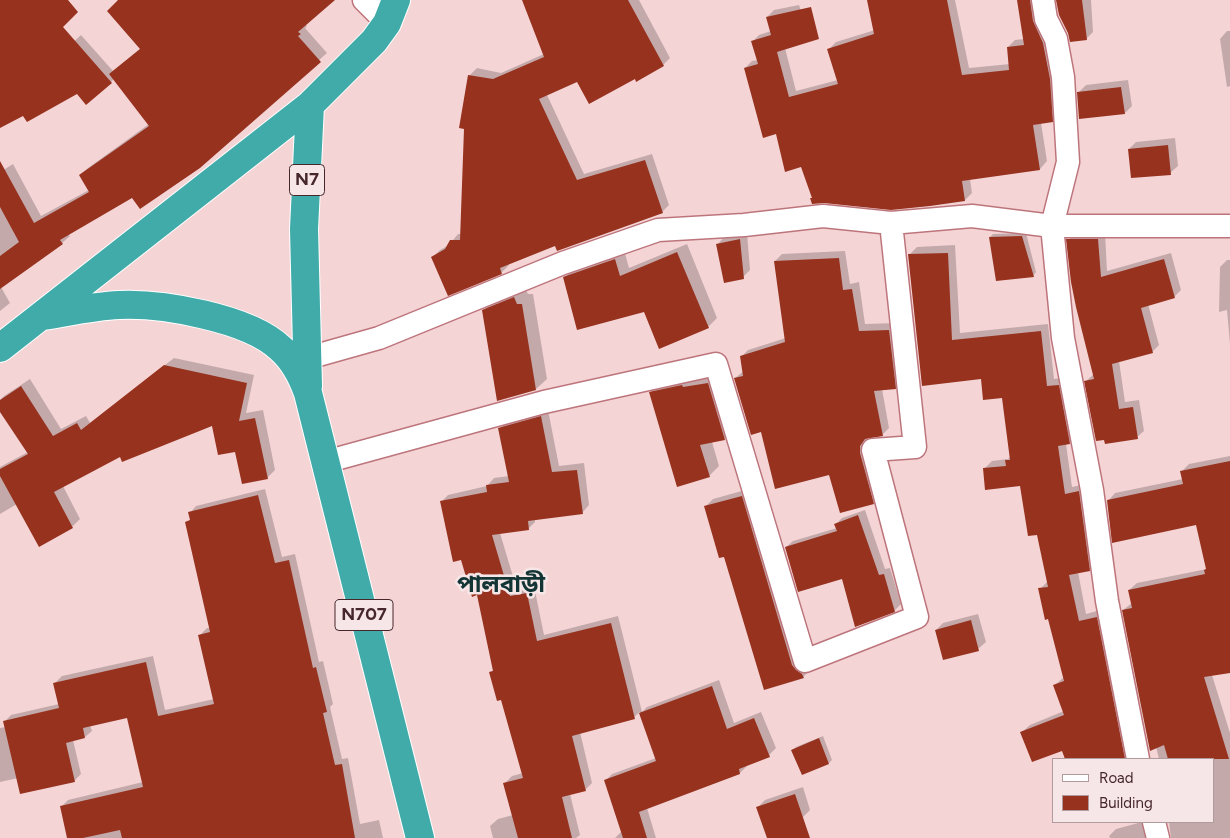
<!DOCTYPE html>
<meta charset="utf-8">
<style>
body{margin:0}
#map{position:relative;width:1230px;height:838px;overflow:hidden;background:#f5d4d6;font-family:Figtree,sans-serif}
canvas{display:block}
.legend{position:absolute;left:1052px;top:758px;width:162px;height:65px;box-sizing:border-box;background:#f7e6e7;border:1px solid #b09a9c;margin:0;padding:6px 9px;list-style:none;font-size:15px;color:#46272b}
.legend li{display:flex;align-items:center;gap:10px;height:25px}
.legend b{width:25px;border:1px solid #b09a9c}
</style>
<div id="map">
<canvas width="1230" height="838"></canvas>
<ul class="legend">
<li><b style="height:6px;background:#fff"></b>Road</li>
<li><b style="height:14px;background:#96321e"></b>Building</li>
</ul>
</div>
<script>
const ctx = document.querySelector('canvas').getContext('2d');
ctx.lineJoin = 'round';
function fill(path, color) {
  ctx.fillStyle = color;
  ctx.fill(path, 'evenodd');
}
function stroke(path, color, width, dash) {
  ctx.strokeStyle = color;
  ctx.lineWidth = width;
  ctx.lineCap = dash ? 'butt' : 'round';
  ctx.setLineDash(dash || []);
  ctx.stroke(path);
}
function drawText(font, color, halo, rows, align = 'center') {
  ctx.font = font + ' Figtree,"Noto Sans Bengali",sans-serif';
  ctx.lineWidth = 5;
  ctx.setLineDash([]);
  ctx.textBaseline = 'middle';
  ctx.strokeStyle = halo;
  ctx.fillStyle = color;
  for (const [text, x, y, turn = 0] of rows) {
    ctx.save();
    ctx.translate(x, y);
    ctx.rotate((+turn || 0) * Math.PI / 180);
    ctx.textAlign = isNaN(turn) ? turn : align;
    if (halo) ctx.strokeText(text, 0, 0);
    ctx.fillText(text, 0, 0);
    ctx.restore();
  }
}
const shadow = new Path2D(`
 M119,0H333L305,24L307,26L305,28L327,53L199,167L133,197L68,234L70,236L62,243L1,287L10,303L0,311V172L13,164L41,216L89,190L80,175L88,168L149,124L114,79L111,82L59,96L0,127V84L16,95L81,35L113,71L141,48Z
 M523,0H639L670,58L663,65L635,78L578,81L547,95L584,174L652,154L669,205L662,212L556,245L508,264L509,265L502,272L449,294L433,257L440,250L449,245L458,234H462L470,75L477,68L501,73L544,54Z
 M868,0H955L969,68L1010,64L1008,47L1015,40L1024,39L1018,0H1038L1059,114L1052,121L1041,123L1047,161L1040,169L970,179L972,193L965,200L813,197L801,165L776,133L745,68L752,61L758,60L752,42L759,35L771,31L767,17L774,10L799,5L809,36L785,48L796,91L838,80L829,49L836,42L875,30Z
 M1058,0H1091L1093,32L1086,39Z
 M1227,31H1230V86L1227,87L1220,39Z
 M1128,80L1132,106L1125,113L1078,93L1086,85Z
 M1175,138L1178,166L1170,173L1129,149L1136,142Z
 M747,233L750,270L743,277L717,245L724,237Z
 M1026,233L1036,272L1033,276L990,237L993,234Z
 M1075,233H1105L1107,271L1171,253L1181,290L1174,297L1148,304L1159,345L1152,352L1119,361L1125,402L1139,400L1144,431L1137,437L1086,381L1094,374L1068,240Z
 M687,244L717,318L708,327L645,311L565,277L574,268L624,250L629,268Z
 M955,245L960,333L1048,324L1054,379L1066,377L1077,435L1069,443L1066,444L1072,487L1086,484L1097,562L1089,570L1078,572L1086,614L1104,609L1132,751L1123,759H1066L1062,749L1022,732L1030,725L1064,711L1055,685L1064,677L1040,589L1048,581L1038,533L1022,485L984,469L992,461L1008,459L1011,456L1003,397L982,378L923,385L909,255L917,247Z
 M845,251L850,284L859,282L865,324L896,323L902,381L895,388L882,389L889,428L882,435L867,438V446L880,495L873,503L761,431L735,378L744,371L741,357L748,350L786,338L775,261L782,254Z
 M1227,260H1230V344L1227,310L1219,312L1220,267Z
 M524,287L528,294H533L547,379L536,389L483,311L494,300Z
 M174,358L254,375L246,413L263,410L275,470L267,478L236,450L213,425L120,455L63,486L80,519L72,527L17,504L0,514V467L28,452L0,410V400L4,396L30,379L61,429L86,416L90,423Z
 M718,374L734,429L724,439L712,442L719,466L709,476L650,393L660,383Z
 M548,410L559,466L584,463L589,505L582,513L535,519V522L528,529L500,533L517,590L534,586L544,635L618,616L642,712L647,707L719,680L734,723L761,712L776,748L769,755L746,765L747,766L740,773L647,808L656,838H615L622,831L605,781L612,774L656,758L640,712L634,717L580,732L592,783L585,790L570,794L580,835L576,838H493L490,826L498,819L513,815L505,783L512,776L523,773L502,698L490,673L494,669L478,594L462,559L441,502L448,495L487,486L494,478L509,476L500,429L507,421Z
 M1230,456V671L1212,675L1230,733V838H1171L1169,822H1214V759H1159L1123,610L1132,603L1129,590L1137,583L1207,569L1197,524L1108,501L1115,493L1183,479L1182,471L1189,464Z
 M265,489L282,557L295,554L319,662L323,661L333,704L330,707L342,759L348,758L360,824L379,820L383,838H68L62,806L68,800L143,782L128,716L90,725L92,731L85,737L73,740L81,774L74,781L18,778L0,782V728L6,727L4,722L11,715L59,704L55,683L62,676L153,656L165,710L214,699L200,635L207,628H210L187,523L191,518L190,513L196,506Z
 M749,489L810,670L803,677L765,689L725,555L705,507L713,499Z
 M865,510L885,569L890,568L901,604L894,611L843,577L786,547L793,541L837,528L836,524L842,518Z
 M978,614L986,642L978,649L936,630L943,623Z
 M823,736L832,760L829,763L803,774L793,750L796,747Z
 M803,787L810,810L803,817L765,830L758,807L765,800Z
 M1142,822H1150L1155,838H1110L1109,836L1116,829Z`);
const building = new Path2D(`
 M0,0H68L78,12L63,27L112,83L86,105L77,94L27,122L23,116L0,128Z
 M118,0H335L298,32L301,34L298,36L321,62L200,168L140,209L132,198L60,240L63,244L0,289V256L19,242L0,207V161L34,223L89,192L79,175L149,126L109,74L140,49L107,11Z
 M522,0H628L664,66L636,82L635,79L589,104L577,82L539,99L577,180L645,160L663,213L557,251L555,246L500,268L502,274L448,296L431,257L445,249L450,240H460L464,129L459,128L468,75L493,79L544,57Z
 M867,0H947L962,75L1009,70L1007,47L1024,45L1017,0H1030L1033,21L1043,43L1050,79L1053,122L1033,125L1040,170L962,181L965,201L930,206L891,210L824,203L812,204L810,198H812L801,167L785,172L776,134L763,138L744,68L758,64L751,41L771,35L766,17L811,7L819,39L777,52L789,97L838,84L827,49L874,34Z
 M1056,0H1082L1087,40L1070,42L1068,33L1059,15Z
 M1121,87L1125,114L1079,119L1077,92Z
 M1168,145L1171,175L1131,178L1128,149Z
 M1022,236L1034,277L996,281L989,237Z
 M740,239L744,279L724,283L716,244Z
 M1066,239H1098L1101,277L1164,259L1175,298L1141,308L1153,353L1112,364L1119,409L1133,407L1138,439L1105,444L1104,440L1096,441L1084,381L1094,379L1076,307L1071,282Z
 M677,252L709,328L659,349L644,312L577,330L563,277L615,259L620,276Z
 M948,253L952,340L1041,331L1047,386L1059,385L1070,444L1058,446L1065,494L1079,491L1090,571L1069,575L1079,621L1097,617L1125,759H1065L1062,751L1032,762L1020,732L1064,715L1053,685L1064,681L1048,619L1045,620L1038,588L1048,587L1037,535L1028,536L1020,486L985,490L983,468L1006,466L1005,460H1010L1002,398L983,400L981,379L922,386L908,254Z
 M839,258L843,290L852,289L859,331L889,330L896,389L874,391L883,436L865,439L860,446V453L874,504L840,513L829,475L775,489L761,432L751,435L734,378L743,376L740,356L785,342L774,261Z
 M514,297L517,304H522L536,390L497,401L482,310Z
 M164,365L247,383L239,421L255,418L268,479L242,484L235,452L218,455L212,426L122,462L120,457L54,492L73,528L39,547L0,476V469L28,454L0,412V400L21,386L53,436L77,423L81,430Z
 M708,383L725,440L700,445L710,477L677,487L649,392L682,385L683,387Z
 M541,416L552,472L577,470L583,514L528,521L529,530L492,535L510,596L527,593L537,641L611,623L635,719L572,736L586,791L562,797L572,838H518L503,783L523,778L501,700L497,701L489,672L493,671L477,595L472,597L461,560L453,562L440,501L487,492L486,485L509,482L498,428Z
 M1230,461V673L1204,677L1229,759H1168L1164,745L1150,751L1122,610L1132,608L1128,590L1205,574L1204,570L1206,569L1196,525L1112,543L1107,500L1183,484L1180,471Z
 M258,495L275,563L289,560L313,668L316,667L327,712L323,713L335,765L342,764L355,838H122L120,830L83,838H67L60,806L143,787L127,718L83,728L85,738L66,743L75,782L20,794L3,721L59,708L53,683L146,662L158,716L214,704L198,635L210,632L185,522L190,520L188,512Z
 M742,496L792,665L796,670L802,674L804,678L764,690L724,557L719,558L704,506Z
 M858,515L879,575L884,574L895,612L855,627L842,579L798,592L785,547L837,531L834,524Z
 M971,620L979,651L943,660L935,630Z
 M712,686L727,729L754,718L770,757L739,769L740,774L639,812L647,838H623L604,780L656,761L639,713Z
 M819,738L829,764L802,775L791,750Z
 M795,794L810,838H767L756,807Z`);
const street = new Path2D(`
 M364,0L387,23
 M1043,0L1046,19L1056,39L1063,77L1068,162L1052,226L1063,338L1092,490L1107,601L1138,759
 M308,358L379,338L563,263L658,230L744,225L823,216L891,223L972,216L1052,226H1230
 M325,462L544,402L716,364L805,661L917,617L873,450L915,447L891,223
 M1154,822L1158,838`);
const highway = new Path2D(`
 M43,316C68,312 94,306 119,305C162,303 248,318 280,348C294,360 302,376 308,393L420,838
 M0,348L310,105
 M308,386L304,229L310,105L374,41L387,23L396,0`);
const shields = [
 [307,180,35],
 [364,615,58]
];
const shieldNames = [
 ["N7",307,180],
 ["N707",364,615]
];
const districtNames = [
 ["পালবাড়ী",501,585]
];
fill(shadow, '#0003');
fill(building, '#96321e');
stroke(street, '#bd757c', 25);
stroke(highway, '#fff', 30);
stroke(street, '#fff', 22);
stroke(highway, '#41aba9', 28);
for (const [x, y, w] of shields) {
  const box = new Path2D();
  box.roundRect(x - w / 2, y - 15.5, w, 31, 4);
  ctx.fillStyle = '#f7e6e7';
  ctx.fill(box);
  stroke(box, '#46272b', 1);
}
drawText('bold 18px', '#46272b', null, shieldNames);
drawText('bold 24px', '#123434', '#f7e6e7', districtNames);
</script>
